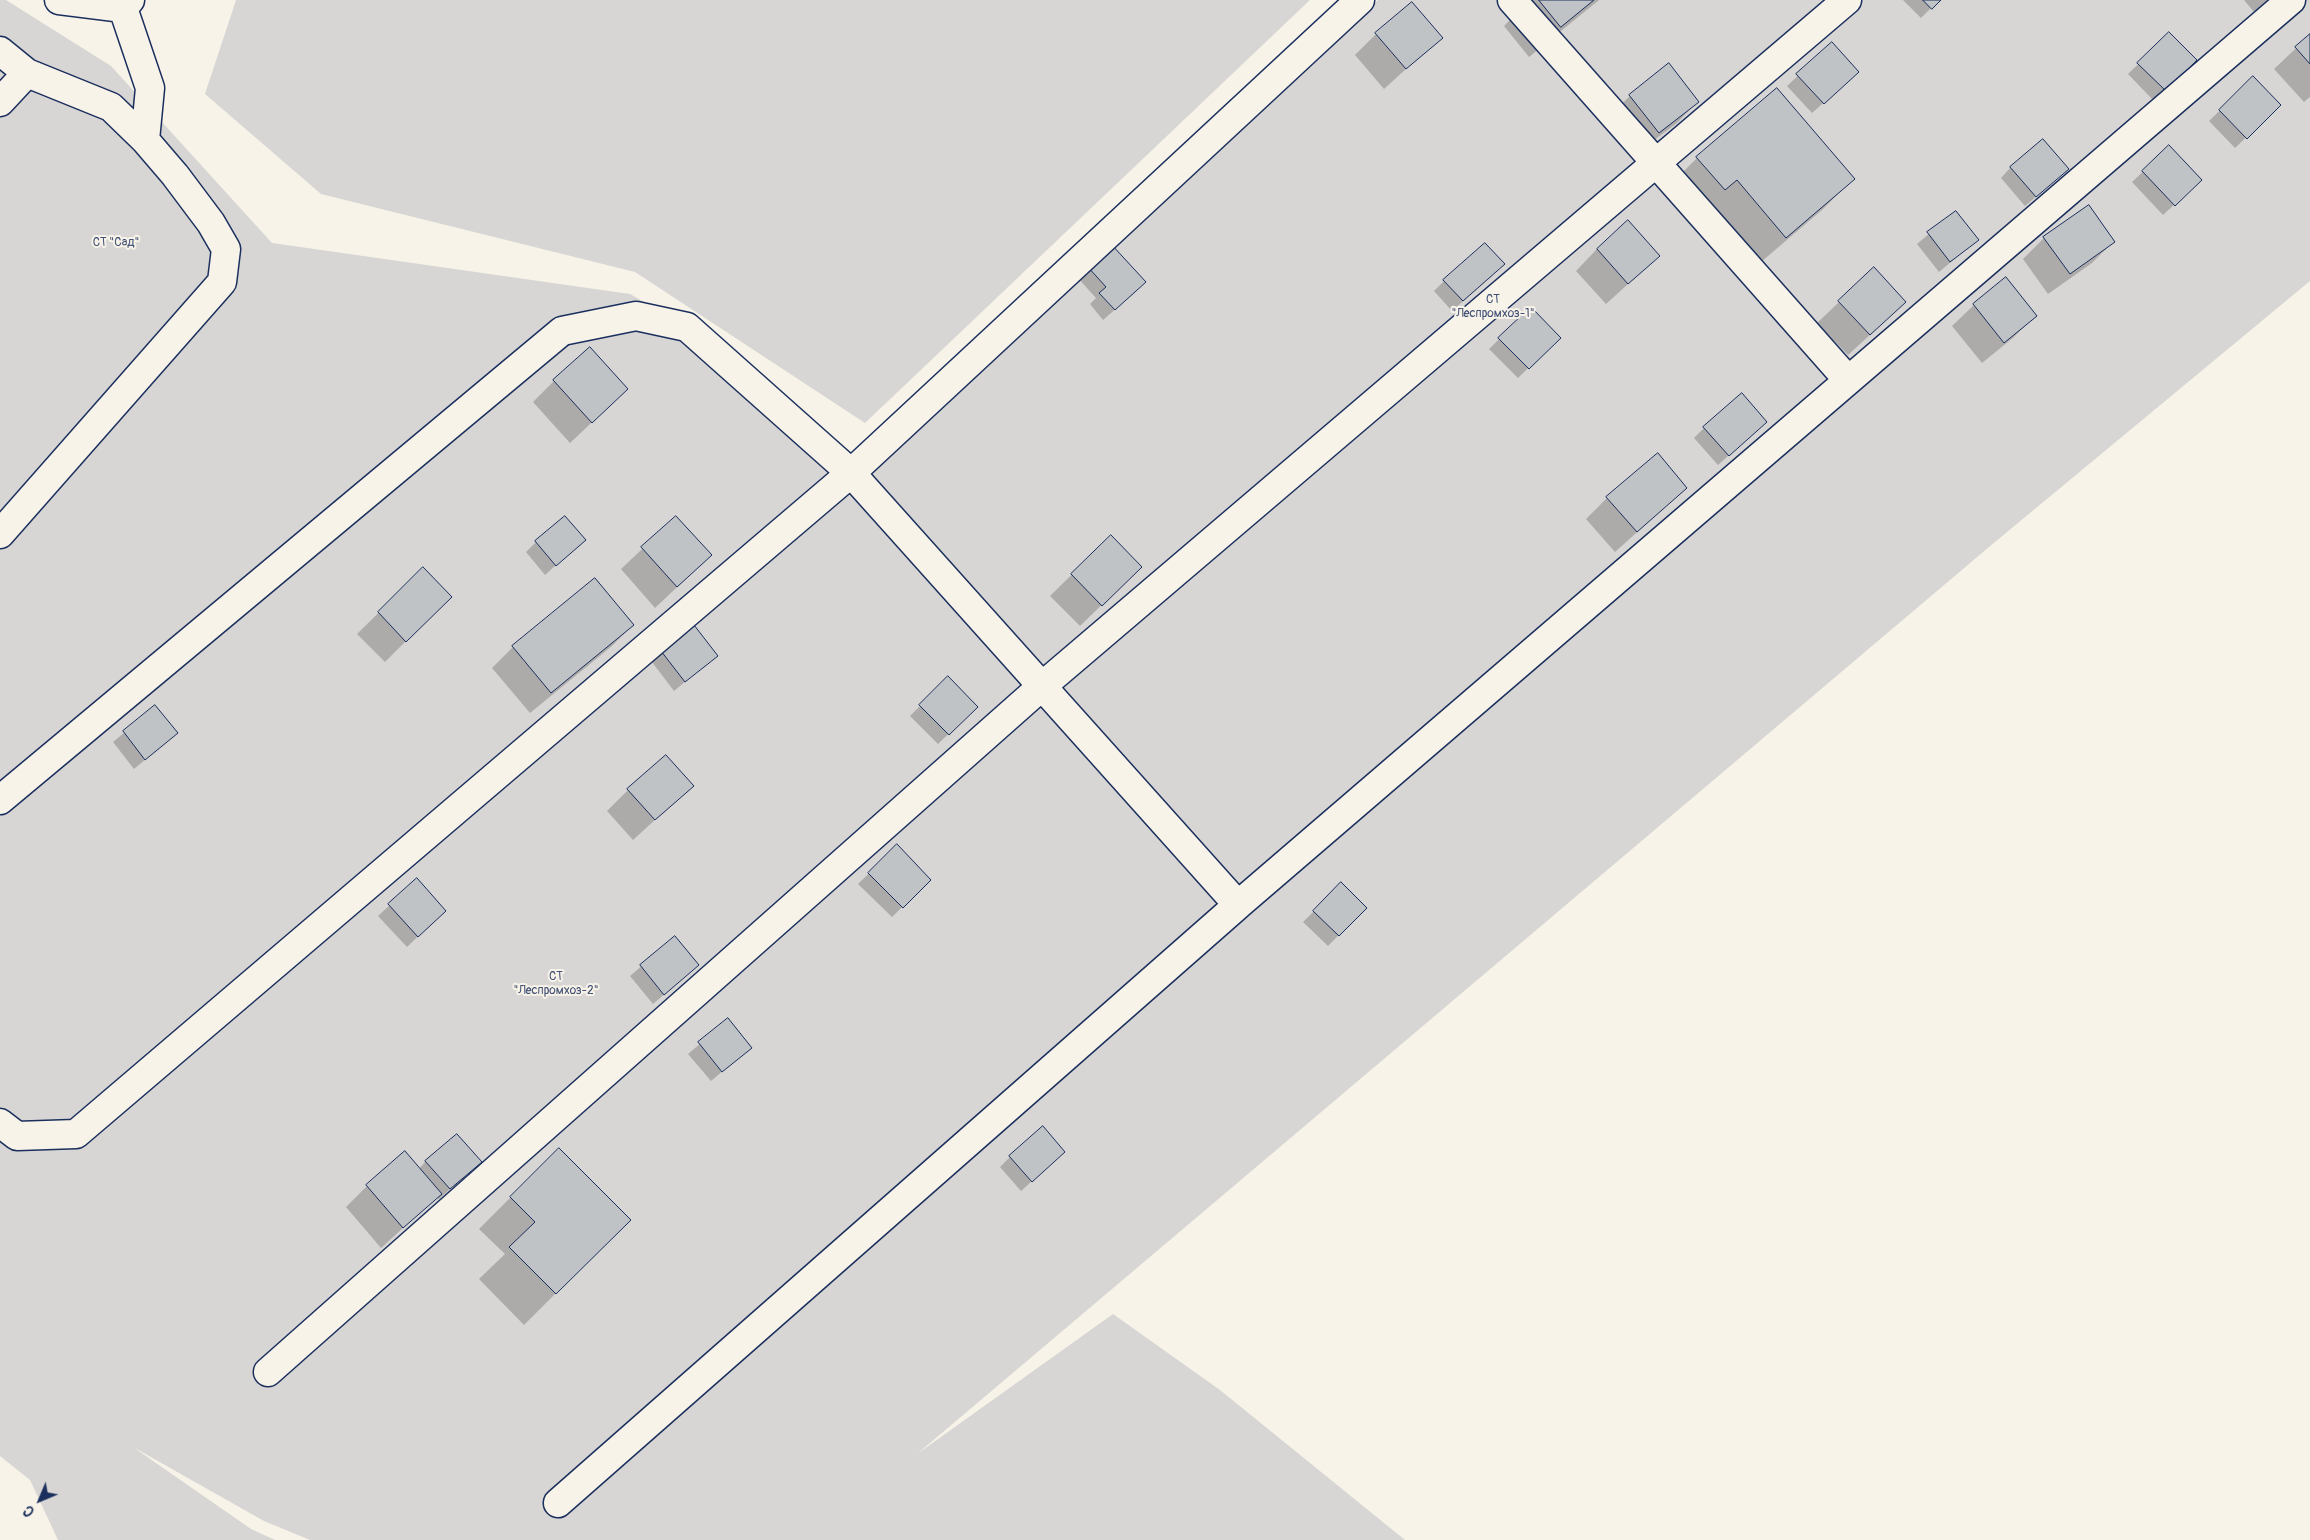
<!DOCTYPE html>
<meta charset="utf-8">
<style>
body{margin:0}
#map{position:relative;width:2310px;height:1540px;overflow:hidden;background:#f7f3e8;font-family:Pangolin,sans-serif}
canvas{display:block}
.north{position:absolute;left:15px;top:1475px;width:50px;height:50px;-webkit-text-stroke:4px #f7f3e8;paint-order:stroke;rotate:225deg;font-size:14px;font-weight:700;line-height:20px;text-align:center;color:#1b2f5e}
.north::after{content:'';display:block;margin:auto;width:18px;height:22px;background:#1b2f5e;clip-path:polygon(50% 0,100% 100%,50% 72%,0 100%)}
</style>
<div id="map">
<canvas width="2310" height="1540"></canvas>
<div class="north">С</div>
</div>
<script>
const ctx = document.querySelector('canvas').getContext('2d');
ctx.lineJoin = 'round';
function fill(path, color) {
  ctx.fillStyle = color;
  ctx.fill(path, 'evenodd');
}
function stroke(path, color, width, dash) {
  ctx.strokeStyle = color;
  ctx.lineWidth = width;
  ctx.lineCap = dash ? 'butt' : 'round';
  ctx.setLineDash(dash || []);
  ctx.stroke(path);
}
function drawText(font, color, halo, rows, align = 'center') {
  ctx.font = font + ' Pangolin,sans-serif';
  ctx.lineWidth = 4;
  ctx.setLineDash([]);
  ctx.textBaseline = 'middle';
  ctx.strokeStyle = halo;
  ctx.fillStyle = color;
  for (const [text, x, y, turn = 0] of rows) {
    ctx.save();
    ctx.translate(x, y);
    ctx.rotate((+turn || 0) * Math.PI / 180);
    ctx.textAlign = isNaN(turn) ? turn : align;
    if (halo) ctx.strokeText(text, 0, 0);
    ctx.fillText(text, 0, 0);
    ctx.restore();
  }
}
const green = new Path2D(`
 M0,0H6L111,66L272,243L630,294L737,356L842,471L1378,0H2310V281L1989,547L917,1454L1113,1314L1220,1390L1405,1540H310L264,1521L133,1447L251,1529L275,1540H58L30,1480L0,1456Z
 M236,0H1310L865,423L635,272L321,194L205,94Z`);
const shadow = new Path2D(`
 M1530,0H1599L1529,57L1504,26Z
 M1903,0H1939L1921,18Z
 M2244,0H2268L2254,12Z
 M1376,34L1441,37L1384,89L1355,55Z
 M2169,34L2195,60L2154,101L2128,74Z
 M2310,35V97L2304,102L2274,69Z
 M1832,44L1847,82L1812,113L1787,86Z
 M1669,65L1698,101L1677,123L1637,153L1608,117L1630,96Z
 M2253,78L2280,105L2235,148L2209,121Z
 M2169,147L2190,190L2163,215L2132,182Z
 M1697,158L1853,179L1822,210L1754,268L1666,189Z
 M2011,167L2057,179L2025,206L2001,178Z
 M1955,212L1977,240L1939,272L1917,244Z
 M2044,238L2113,242L2092,263L2048,294L2023,259Z
 M1597,249L1659,256L1606,304L1576,271Z
 M1088,267L1134,293L1103,320L1090,304L1096,298L1077,277Z
 M1874,269L1883,323L1848,355L1817,323Z
 M1493,275L1452,311L1434,291L1444,281Z
 M2006,279L2035,316L2014,337L1982,363L1952,326L1974,305Z
 M1531,308L1559,338L1518,378L1489,349Z
 M554,381L605,410L570,443L533,402Z
 M1766,422L1718,465L1694,438L1704,428Z
 M1686,488L1615,552L1586,519L1607,498Z
 M676,517L711,555L655,608L621,569Z
 M1111,536L1119,588L1080,626L1050,596Z
 M584,540L545,575L526,552L536,542Z
 M423,569L450,597L385,662L357,634Z
 M633,625L612,646L530,713L492,668L513,647Z
 M662,652L716,656L674,691L652,662Z
 M948,678L976,707L938,744L910,716Z
 M155,707L177,733L134,769L113,742Z
 M692,786L633,840L607,811L628,790Z
 M897,846L930,880L892,917L858,884Z
 M417,880L434,921L407,947L378,916Z
 M1341,884L1365,908L1328,946L1303,922Z
 M675,937L698,965L653,1004L630,976Z
 M728,1020L750,1048L711,1081L688,1054Z
 M559,1149L629,1220L524,1325L479,1279L505,1254L479,1229Z
 M1010,1157L1053,1162L1021,1191L1000,1167Z
 M426,1161L480,1162L439,1199L437,1197L381,1248L346,1207L367,1186L419,1169Z`);
const building = new Path2D(`
 M1539,0H1594L1561,27Z
 M1923,0H1941L1932,9Z
 M1412,2L1443,38L1406,69L1375,33Z
 M2169,32L2197,60L2166,91L2137,63Z
 M2310,34V64L2295,47Z
 M1832,42L1859,72L1824,104L1796,74Z
 M1669,63L1699,102L1659,133L1629,95Z
 M2253,76L2281,105L2247,139L2219,110Z
 M1777,88L1855,179L1786,238L1737,180L1725,190L1696,157Z
 M2043,139L2069,169L2036,197L2010,167Z
 M2169,145L2202,180L2175,206L2142,171Z
 M2089,205L2115,242L2070,274L2043,237Z
 M1956,211L1979,240L1950,262L1927,232Z
 M1628,220L1660,256L1628,284L1597,249Z
 M1485,243L1505,264L1463,301L1443,280Z
 M1111,244L1146,282L1115,310L1099,293L1106,287L1087,266Z
 M1874,267L1906,302L1870,335L1838,301Z
 M2006,277L2037,316L2004,343L1973,304Z
 M1531,307L1561,338L1529,369L1498,338Z
 M590,347L628,389L592,423L553,380Z
 M1742,393L1767,422L1729,456L1703,427Z
 M1658,453L1687,488L1637,532L1606,497Z
 M565,516L586,540L556,566L535,541Z
 M676,516L712,555L677,587L641,547Z
 M1111,535L1142,567L1102,606L1071,574Z
 M423,567L452,597L406,642L378,612Z
 M595,578L634,625L551,693L512,646Z
 M694,625L718,656L685,682L661,651Z
 M948,676L978,707L949,735L919,705Z
 M155,705L178,733L145,760L123,731Z
 M666,755L694,786L655,820L627,789Z
 M897,844L931,880L903,908L868,873Z
 M417,878L446,911L418,937L388,904Z
 M1341,882L1367,908L1339,936L1313,911Z
 M675,936L699,965L664,995L640,965Z
 M728,1018L752,1048L722,1072L698,1042Z
 M1043,1126L1065,1152L1032,1182L1009,1156Z
 M457,1134L482,1162L450,1189L425,1161Z
 M559,1148L631,1220L556,1294L509,1247L535,1222L510,1197Z
 M405,1151L442,1194L403,1228L366,1185Z`);
const minor = new Path2D(`
 M59,0L123,8L130,0
 M1512,0L1848,380
 M123,8L150,88L145,140
 M0,51L27,73L111,107L145,140L175,175L211,223L226,249L222,282L0,534
 M0,102L27,73
 M0,800L562,331L636,316L687,327L851,473L1238,905L558,1503
 M1238,905L2291,0
 M0,1123L17,1136L76,1134L851,473L1360,0
 M268,1372L1041,687L1847,0`);
const parkNames = [
 ["СТ \"Сад\"",116,243],
 ["СТ",1493,300],
 ["\"Леспромхоз-1\"",1493,314],
 ["СТ",556,977],
 ["\"Леспромхоз-2\"",556,991]
];
fill(green, '#d7d6d4');
fill(shadow, '#0003');
fill(building, '#c0c3c5');
stroke(building, '#1b2f5e', 1);
stroke(minor, '#1b2f5e', 31);
stroke(minor, '#f7f3e8', 28);
drawText('12px', '#415076', '#f7f3e8', parkNames);
</script>
